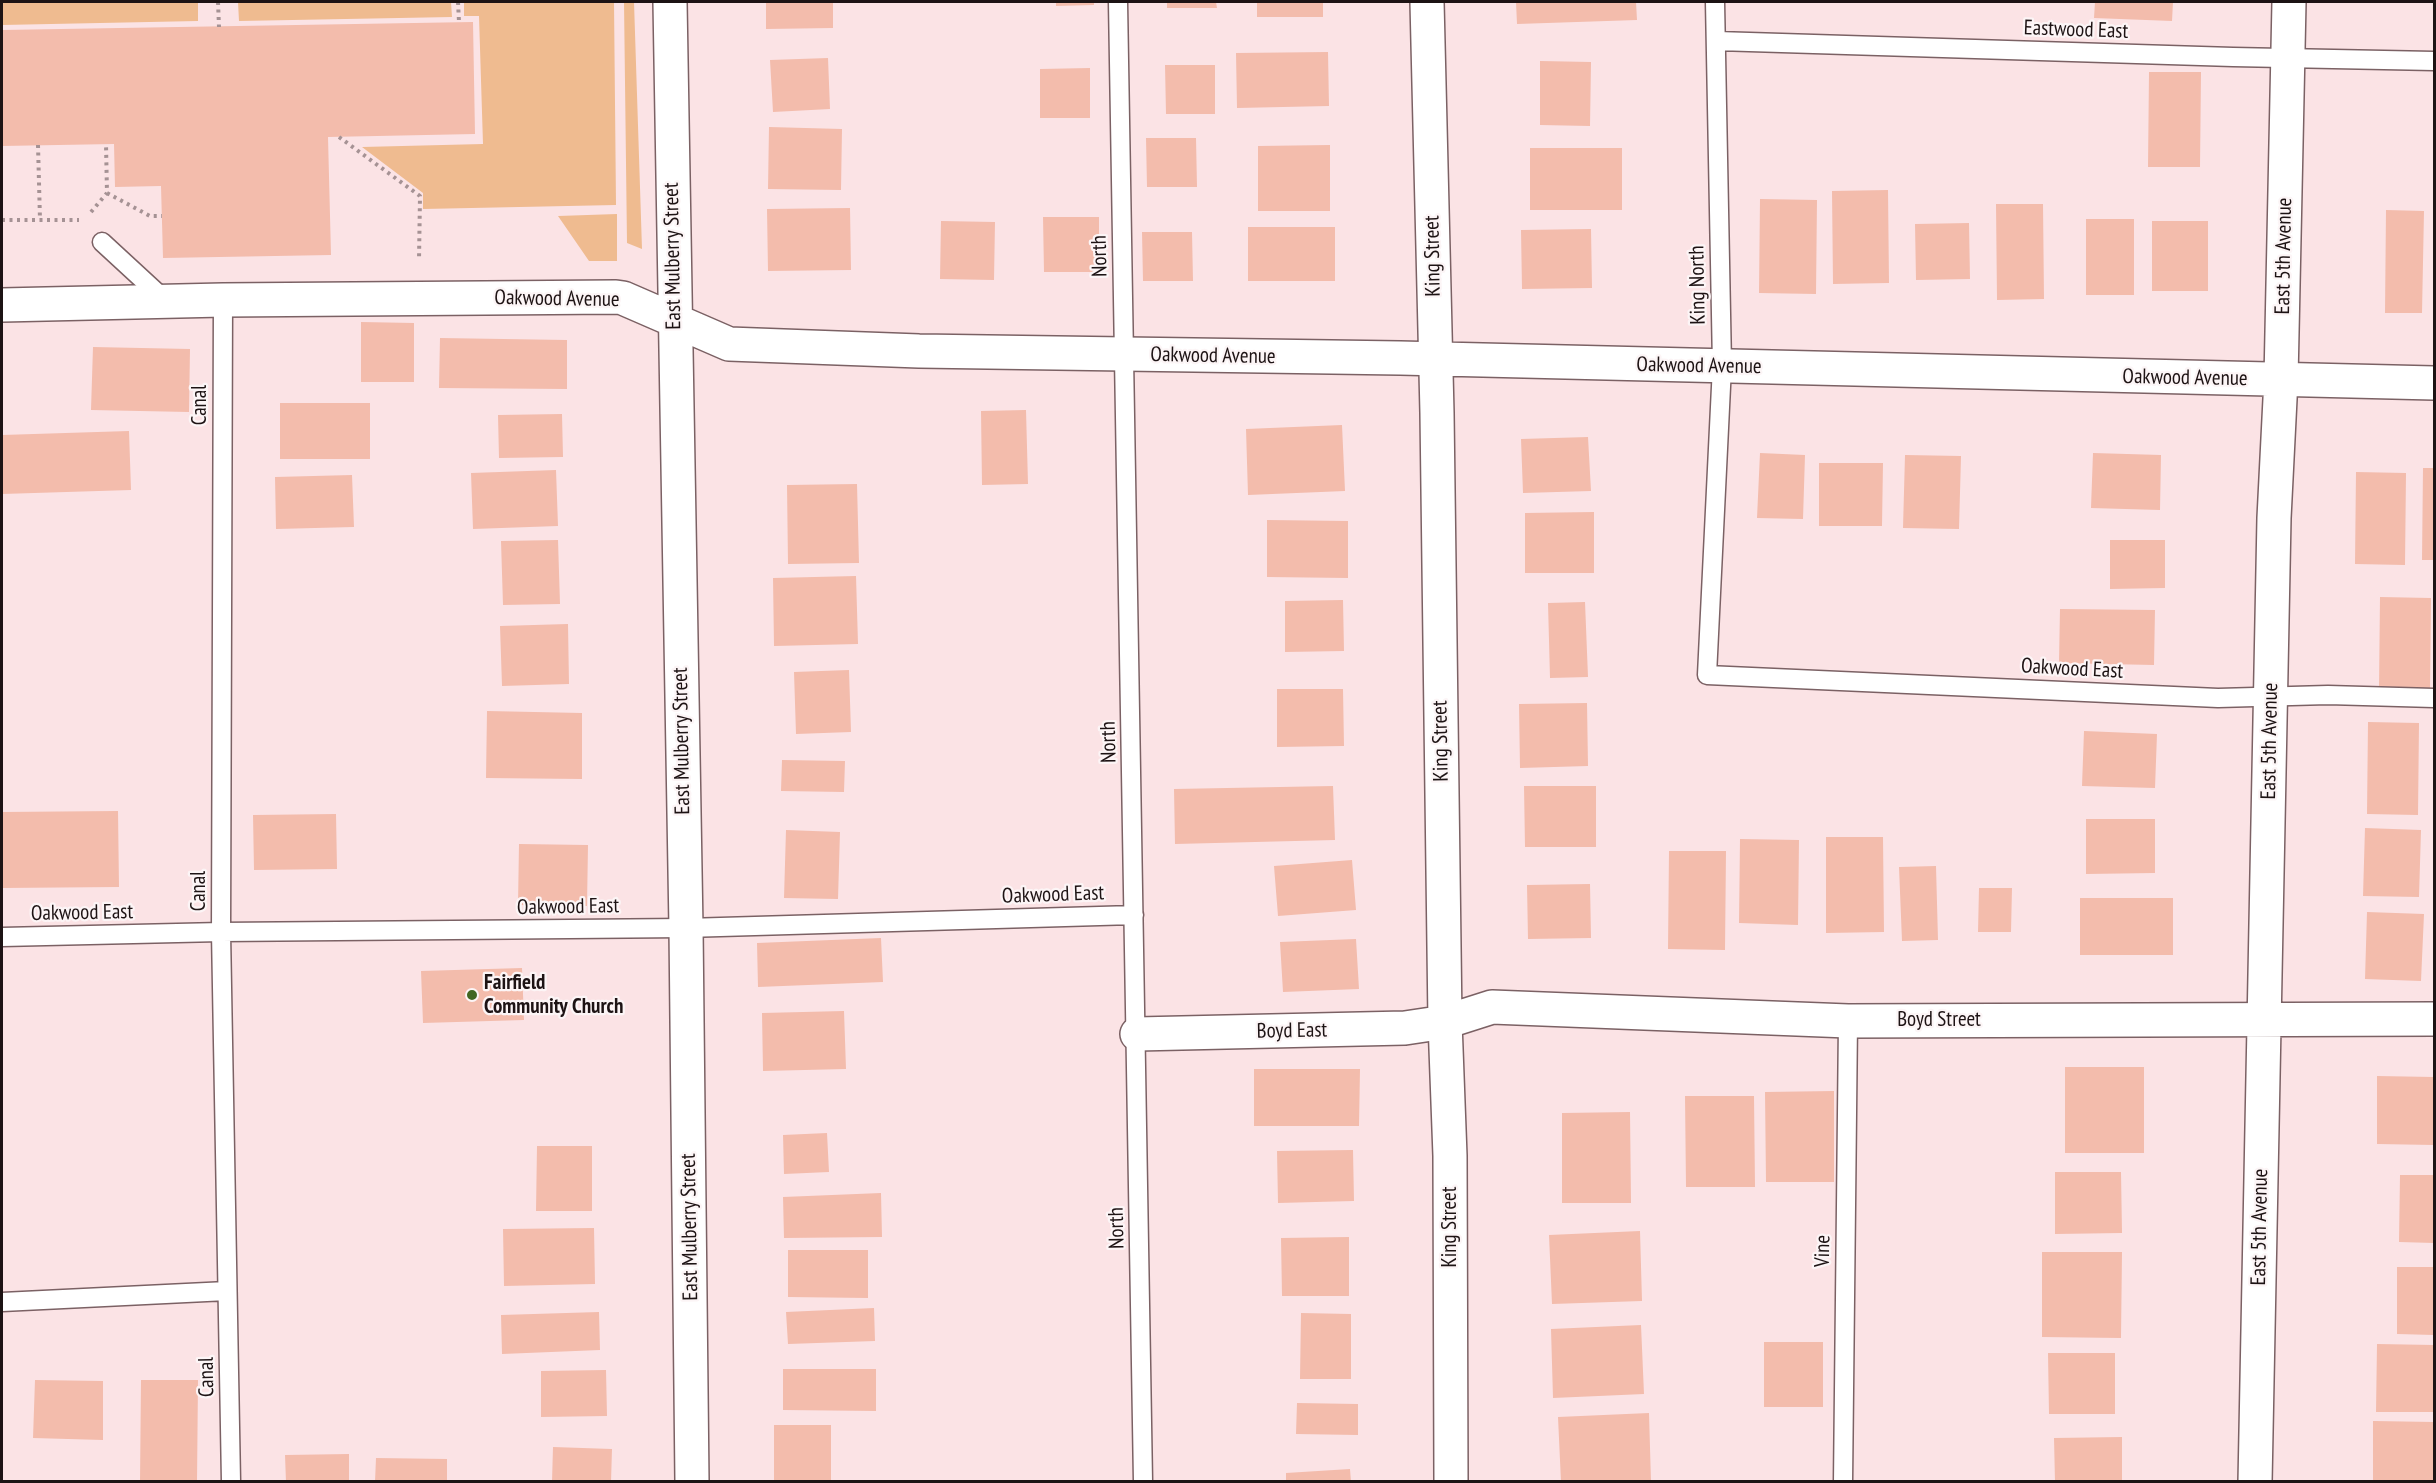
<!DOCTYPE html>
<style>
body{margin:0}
#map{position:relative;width:2436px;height:1483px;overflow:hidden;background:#fbe3e5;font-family:"PT Sans Narrow",sans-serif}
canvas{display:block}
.frame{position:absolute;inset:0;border:3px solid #1d1314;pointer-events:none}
</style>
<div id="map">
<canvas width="2436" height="1483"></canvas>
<div class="frame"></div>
</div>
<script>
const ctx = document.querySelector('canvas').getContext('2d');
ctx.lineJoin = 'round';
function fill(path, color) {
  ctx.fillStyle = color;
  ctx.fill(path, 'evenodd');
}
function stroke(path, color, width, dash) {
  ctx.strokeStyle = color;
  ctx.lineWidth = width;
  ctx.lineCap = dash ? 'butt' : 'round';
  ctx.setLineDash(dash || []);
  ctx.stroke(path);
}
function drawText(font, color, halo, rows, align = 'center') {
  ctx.font = font + ' "PT Sans Narrow",sans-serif';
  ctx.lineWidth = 4.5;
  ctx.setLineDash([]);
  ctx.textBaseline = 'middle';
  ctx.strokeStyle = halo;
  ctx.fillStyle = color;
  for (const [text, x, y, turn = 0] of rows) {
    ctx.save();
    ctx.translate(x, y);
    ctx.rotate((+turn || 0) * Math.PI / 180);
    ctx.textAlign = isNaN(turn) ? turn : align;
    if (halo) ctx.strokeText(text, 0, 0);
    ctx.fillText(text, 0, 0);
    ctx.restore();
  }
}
const green = new Path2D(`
 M2,2H198V21L2,25Z
 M238,2H451L452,17L239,21Z
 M464,2H614L616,205L423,209V193L362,147L483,144L479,16H464Z
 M624,2H634L642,249L627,243Z
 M617,214V261H589L558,216Z`);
const building = new Path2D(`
 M766,2H833V28L766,29Z
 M1056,2H1094V5L1056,6Z
 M1167,2H1216L1217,8H1167Z
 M1257,2H1323V17H1257Z
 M1516,2H1636L1637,20L1517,24Z
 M2095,2H2173L2172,21L2094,18Z
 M473,22L475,134L328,137L331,255L163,258L161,186L115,187L114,144L2,146V30Z
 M1328,52L1329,106L1237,108L1236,53Z
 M828,58L830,109L773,112L770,60Z
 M1540,61L1591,62L1590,126L1540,125Z
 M1165,65H1215V114H1166Z
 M1090,68V118H1040V69Z
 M2149,72H2201L2200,167H2148Z
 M769,127L842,129L841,190L768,189Z
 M1146,138H1196L1197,187H1147Z
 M1330,145V211H1258V146Z
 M1530,148H1622V210H1530Z
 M1888,190L1889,283L1833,284L1832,191Z
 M1760,199L1817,200L1816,294L1759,293Z
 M1996,204H2043L2044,299L1997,300Z
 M850,208L851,270L768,271L767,209Z
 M2386,210L2424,211L2422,313H2385Z
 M1043,217H1099V272H1044Z
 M2086,219H2134V295H2086Z
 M941,221L995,222L994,280L940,279Z
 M2152,221H2208V291H2152Z
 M1969,223L1970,279L1916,280L1915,224Z
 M1248,227H1335V281H1248Z
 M1591,229L1592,288L1522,289L1521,230Z
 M1142,232H1192L1193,281H1143Z
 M361,322L414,323V382H361Z
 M440,338L567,340V389L439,388Z
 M93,347L190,349L189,412L91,410Z
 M280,403H370V459H280Z
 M1026,410L1028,484L982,485L981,411Z
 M562,414L563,457L499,458L498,415Z
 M1342,425L1345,491L1248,495L1246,429Z
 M129,431L131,490L2,494V435Z
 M1588,437L1591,491L1523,493L1521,439Z
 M1760,453L1805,455L1803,519L1757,518Z
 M2093,453L2161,455L2160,510L2091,508Z
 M1905,455L1961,456L1959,529L1903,528Z
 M1819,463H1883L1882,526H1819Z
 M2423,468H2434V560H2422Z
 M556,470L558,526L473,529L471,473Z
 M2356,472L2406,473L2405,565L2355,564Z
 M352,475L354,527L276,529L275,477Z
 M857,484L859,563L788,564L787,485Z
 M1594,512V573H1525V513Z
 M1267,520L1348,521V578L1267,577Z
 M558,540L560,604L503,605L501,541Z
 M2110,540H2165V588L2110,589Z
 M856,576L858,644L774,646L773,578Z
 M2380,597L2431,598L2430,690L2379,689Z
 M1343,600L1344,651L1285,652V601Z
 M1585,602L1588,677L1550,678L1548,603Z
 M2060,609L2155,610L2154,665L2059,663Z
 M568,624L569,684L502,686L500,626Z
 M849,670L851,732L796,734L794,672Z
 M1277,689H1343L1344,746L1277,747Z
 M1587,703L1588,766L1520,768L1519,704Z
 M487,711L582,713V779L486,778Z
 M2368,722L2419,723L2418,815L2367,814Z
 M2084,731L2157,734L2155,788L2082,786Z
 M782,760L845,761L844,792L781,791Z
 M1333,786L1335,840L1175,844L1174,789Z
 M1524,786H1596V847H1525Z
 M118,811L119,887L2,888V812Z
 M336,814L337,869L254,870L253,815Z
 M2086,819H2155V873L2086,874Z
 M2365,828L2421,830L2419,897L2363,896Z
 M786,830L840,832L838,899L784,898Z
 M1826,837H1883L1884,932L1826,933Z
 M1740,839L1799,840L1798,925L1739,923Z
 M519,844L588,845L587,906L518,905Z
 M1669,851H1726L1725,950L1668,949Z
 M1352,860L1356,910L1278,916L1274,866Z
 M1936,866L1938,940L1902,941L1899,867Z
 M1590,884L1591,938L1528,939L1527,885Z
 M1979,888H2012L2011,932H1978Z
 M2080,898H2173V955H2080Z
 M2367,912L2424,914L2421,981L2365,979Z
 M881,938L883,982L758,987L757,943Z
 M1356,939L1359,989L1283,992L1280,942Z
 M522,968L524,1020L423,1023L421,971Z
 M844,1011L846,1069L763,1071L762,1013Z
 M2065,1067H2144V1153H2065Z
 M1254,1069H1360L1359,1126H1254Z
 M2377,1076L2434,1077V1145L2377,1144Z
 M1834,1091V1182H1766L1765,1092Z
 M1685,1096H1754L1755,1187H1686Z
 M1630,1112L1631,1203H1562V1113Z
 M827,1133L829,1172L784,1174L783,1135Z
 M537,1146H592V1211H536Z
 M1353,1150L1354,1201L1278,1203L1277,1151Z
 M2055,1172H2121L2122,1233L2055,1234Z
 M2400,1175H2434V1243L2399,1242Z
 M881,1193L882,1237L784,1238L783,1197Z
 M594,1228L595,1284L504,1286L503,1229Z
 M1640,1231L1642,1301L1552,1304L1549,1235Z
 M1349,1237V1296H1282L1281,1238Z
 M788,1250H868V1298L788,1297Z
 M2042,1252H2122L2121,1338L2042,1337Z
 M2397,1267H2434V1335L2397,1334Z
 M874,1308L875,1341L788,1344L786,1312Z
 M599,1312L600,1350L502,1354L501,1315Z
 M1301,1313L1351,1314V1379H1300Z
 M1641,1325L1644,1394L1553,1398L1551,1329Z
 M1764,1342H1823V1407H1764Z
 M2377,1344L2434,1345V1412H2376Z
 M2048,1353H2115V1414H2049Z
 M783,1369H876V1411L783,1410Z
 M606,1370L607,1416L541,1417V1371Z
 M35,1380L103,1381V1440L33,1438Z
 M141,1380H198L197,1482H140Z
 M1297,1403L1358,1404V1435L1296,1434Z
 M1649,1413L1651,1482H1561L1558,1417Z
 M2373,1421L2434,1422V1482H2373Z
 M774,1425H831V1480H774Z
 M2122,1437V1482H2055L2054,1438Z
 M553,1447L612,1449L611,1482H552Z
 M349,1454V1482H286L285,1455Z
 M376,1458L447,1459V1482H375Z
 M1350,1469L1351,1482H1286V1473Z`);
const path = new Path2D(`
 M218,2L219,27
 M458,2L459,22
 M339,137L420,196L419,260
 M38,145L40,220
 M107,193L150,216H162
 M91,212L107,193L106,144
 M2,220H79`);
const lane = new Path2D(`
 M1118,2L1143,1482
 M1715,2L1722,366L1707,675L2218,698L2328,695L2434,698
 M1717,41L2233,57L2434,61
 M102,242L166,301
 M223,300L221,932L231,1482
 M2,937L221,932L686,928L1134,915
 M2,1302L227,1291
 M1843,1482L1848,1021`);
const street = new Path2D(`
 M670,2L686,928L692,1482
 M1427,2L1437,413L1445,1022L1450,1156L1451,1482
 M2,305L223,300L616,297L623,298L729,344L919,351L1400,358L2434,383
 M1137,1034L1405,1028L1445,1022L1492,1007L1848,1021L2434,1019
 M2255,1482L2274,518L2281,379L2289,2`);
const markers = [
 [472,995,6,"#416722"]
];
const streetNames = [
 ["Eastwood East",2076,30,2],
 ["East Mulberry Street",673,256,-91],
 ["North",1100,256,-91],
 ["King Street",1433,256,-91],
 ["East 5th Avenue",2284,256,-89],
 ["King North",1698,285,-91],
 ["Oakwood Avenue",557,299,1],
 ["Oakwood Avenue",1213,356,1],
 ["Oakwood Avenue",1699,366,1],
 ["Oakwood Avenue",2185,378,1],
 ["Canal",200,405,-90],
 ["Oakwood East",2072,669,3],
 ["East Mulberry Street",682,741,-91],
 ["King Street",1441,741,-91],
 ["East 5th Avenue",2270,741,-89],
 ["North",1109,742,-91],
 ["Canal",199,891,-90],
 ["Oakwood East",1053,895,-2],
 ["Oakwood East",568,907,-1],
 ["Oakwood East",82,913,-1],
 ["Boyd Street",1939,1020],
 ["Boyd East",1292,1031,-1],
 ["East Mulberry Street",690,1227,-91],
 ["King Street",1450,1227,-90],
 ["East 5th Avenue",2260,1227,-89],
 ["North",1117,1228,-91],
 ["Vine",1823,1251,-89],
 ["Canal",207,1377,-91]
];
const poiNames = [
 ["Fairfield",484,983],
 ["Community Church",484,1007]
];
fill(green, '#efbb90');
fill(building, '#f3bcac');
stroke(lane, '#7b6164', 21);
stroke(street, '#7b6164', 36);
stroke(path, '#a59294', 4, [3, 4.5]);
stroke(lane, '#fff', 18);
stroke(street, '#fff', 33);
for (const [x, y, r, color] of markers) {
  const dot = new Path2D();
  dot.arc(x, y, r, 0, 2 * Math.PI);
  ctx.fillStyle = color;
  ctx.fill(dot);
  stroke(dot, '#fcf5f6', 2);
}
drawText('21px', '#1d1314', '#fcf5f6', streetNames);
drawText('bold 21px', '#1d1314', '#fcf5f6', poiNames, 'left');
</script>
